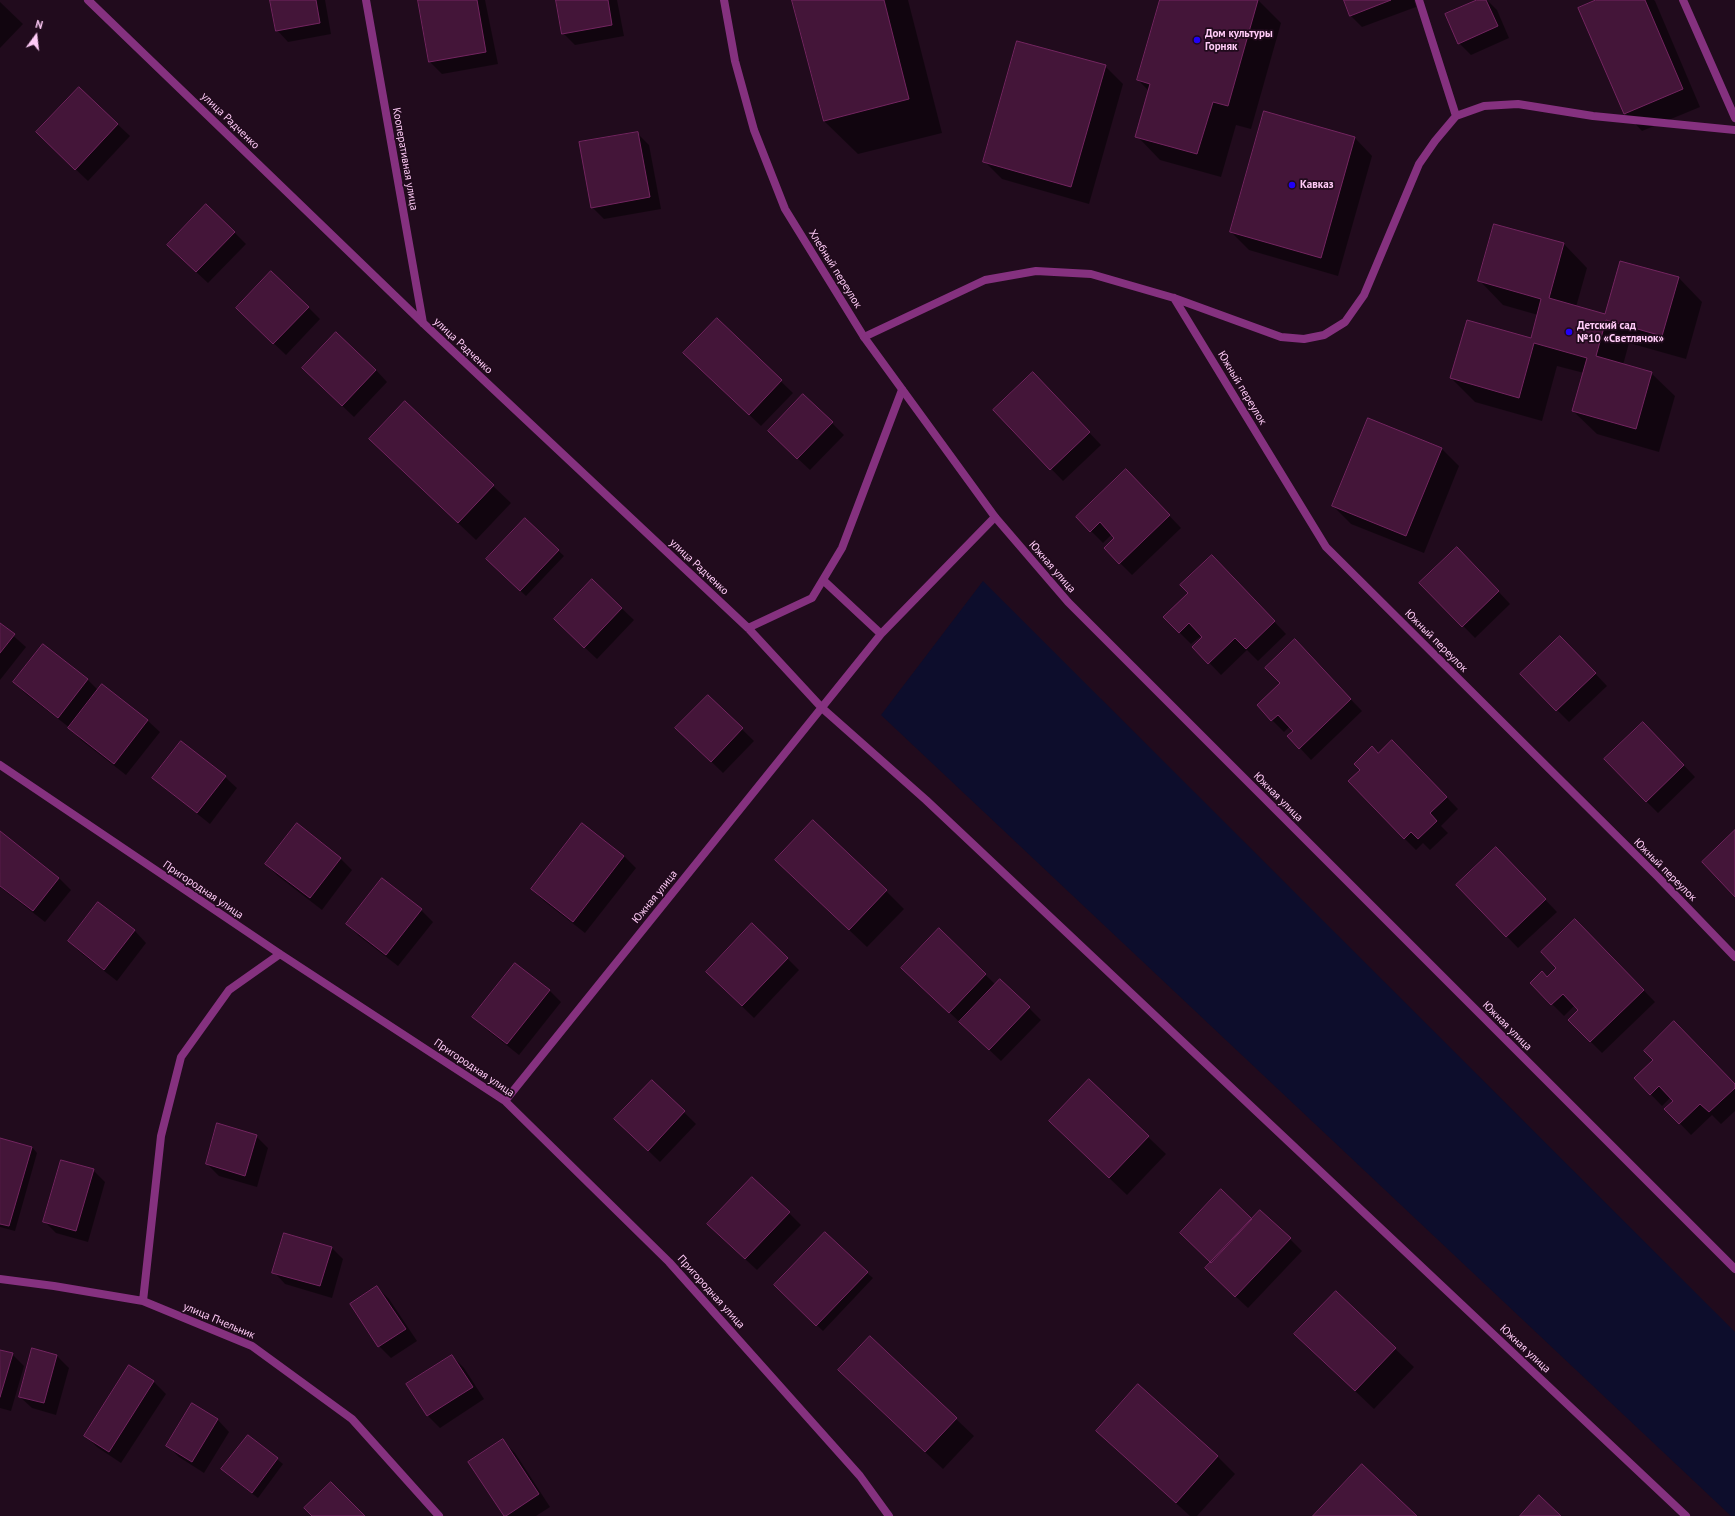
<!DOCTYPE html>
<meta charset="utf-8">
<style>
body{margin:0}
#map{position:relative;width:1735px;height:1516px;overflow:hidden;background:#210b1d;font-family:"PT Sans",sans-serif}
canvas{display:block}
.north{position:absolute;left:16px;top:16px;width:40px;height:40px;-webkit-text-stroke:3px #210b1d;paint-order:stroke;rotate:15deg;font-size:11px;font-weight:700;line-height:16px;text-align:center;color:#ffcbf7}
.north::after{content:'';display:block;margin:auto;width:14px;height:18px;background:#ffcbf7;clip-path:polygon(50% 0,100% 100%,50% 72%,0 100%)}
</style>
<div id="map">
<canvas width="1735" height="1516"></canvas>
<div class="north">N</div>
</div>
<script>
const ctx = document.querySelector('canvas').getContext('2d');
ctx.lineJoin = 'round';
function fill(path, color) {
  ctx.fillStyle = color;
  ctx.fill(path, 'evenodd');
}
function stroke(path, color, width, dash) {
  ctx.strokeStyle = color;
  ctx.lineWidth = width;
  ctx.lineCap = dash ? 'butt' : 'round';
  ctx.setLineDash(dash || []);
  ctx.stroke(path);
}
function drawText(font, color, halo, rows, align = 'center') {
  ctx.font = font + ' "PT Sans",sans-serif';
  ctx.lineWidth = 3.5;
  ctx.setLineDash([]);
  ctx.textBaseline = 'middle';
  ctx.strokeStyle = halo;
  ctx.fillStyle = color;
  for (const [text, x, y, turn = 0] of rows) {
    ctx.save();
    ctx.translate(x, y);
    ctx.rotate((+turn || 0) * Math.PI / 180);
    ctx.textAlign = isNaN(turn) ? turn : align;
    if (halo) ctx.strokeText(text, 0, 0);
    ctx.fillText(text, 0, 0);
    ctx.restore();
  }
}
const green = new Path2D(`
 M983,581L1735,1332V1516H1731L881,715Z`);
const shadow = new Path2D(`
 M271,0H325L331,34L288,42L277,30Z
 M419,0H485L498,64L442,74L430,62Z
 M557,0H617L624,36L575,45L563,33Z
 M793,0H908L942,133L858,154L824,121Z
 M1161,0H1258L1281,23L1251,129L1236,125L1221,177L1160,160L1137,136L1149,91L1138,80Z
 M1345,0H1414L1416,7L1362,27L1350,15Z
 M1479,0H1487L1497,10L1509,38L1471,55L1459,43Z
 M1598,0H1654L1655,1L1700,107L1642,131L1625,113Z
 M0,2L23,24L0,48Z
 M1105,66L1123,84L1089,204L1002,179L984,161Z
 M79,88L130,136L88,181L49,144Z
 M637,133L649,145L661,209L604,219L592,207Z
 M1355,138L1372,156L1338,276L1249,250L1231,232Z
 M1495,225L1564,244L1587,268L1576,307L1605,315L1620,262L1679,278L1702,302L1686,359L1629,343L1623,365L1651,373L1675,396L1659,452L1597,434L1573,411L1584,373L1557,366L1542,421L1475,402L1451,378L1532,339L1538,315L1503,305L1480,281Z
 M234,232L246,244L208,283L180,257Z
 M308,307L320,319L286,355L249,320Z
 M717,320L793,393L761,426L697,365Z
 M376,370L387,382L354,417L315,380Z
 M1044,385L1101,445L1063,481L994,410Z
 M832,423L844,435L810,470L781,443Z
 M1441,448L1459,466L1424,553L1351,524L1333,506Z
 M388,457L493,486L511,503L476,540Z
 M1137,482L1181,528L1132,575L1105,548L1116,538L1112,534L1103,543L1077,517Z
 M525,519L564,556L526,596L493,565Z
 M1469,560L1510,604L1475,638L1421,583Z
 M1223,568L1286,634L1258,661L1247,650L1221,675L1194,647L1204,637L1202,635L1191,644L1165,618Z
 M592,580L634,620L597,659L567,631Z
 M0,624L26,647L0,680Z
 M43,645L88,680L98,690L103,685L148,721L160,732L126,775L81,740L70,728L26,694L14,682Z
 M1572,649L1607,686L1569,722L1521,674Z
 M1306,653L1362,711L1311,760L1300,748L1294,731L1290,726L1284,732L1272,720L1281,683Z
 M708,696L754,741L723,773L689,740Z
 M1655,735L1695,777L1658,813L1646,801Z
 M1404,753L1458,809L1441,826L1448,833L1430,850L1423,843L1416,850L1404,838L1378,754Z
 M154,777H225L237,788L210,824L166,789Z
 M297,825L341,859L352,870L322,910L278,876L266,864Z
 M0,833L59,878L71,890L45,922L0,887Z
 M624,856L636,868L585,933L544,901L532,889Z
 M1507,860L1557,912L1518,948L1457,885Z
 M794,878L886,891L904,909L867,947Z
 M382,879L421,910L433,922L398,966L359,936L347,924Z
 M99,904L135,931L146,943L117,981L81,953L69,941Z
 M939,930L996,985L1029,1008L1041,1020L1001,1061L915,980Z
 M1587,932L1655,1002L1602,1053L1569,1020L1580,1010L1575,1005L1564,1016L1531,983L1547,978L1558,968Z
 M787,958L799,970L754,1018L719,984Z
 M549,990L561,1002L519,1055L486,1029L474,1017Z
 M1635,1078L1735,1085V1111L1721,1124L1712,1115L1691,1135L1666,1109L1674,1101L1671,1097L1662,1106Z
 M652,1081L696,1124L660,1162L627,1130Z
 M256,1136L268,1148L257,1187L219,1176L207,1164Z
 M1148,1137L1166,1154L1127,1195L1068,1139Z
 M0,1139L32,1147L37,1153L15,1231L0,1227Z
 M93,1170L105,1182L88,1242L56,1233L44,1221Z
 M789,1213L801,1225L757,1270L720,1236Z
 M1290,1239L1302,1251L1248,1308L1218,1280Z
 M331,1247L343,1259L332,1298L285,1284L274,1272Z
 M867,1273L873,1278L823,1331L775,1285Z
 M377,1287L389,1299L417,1341L391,1358L379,1346L351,1304Z
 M1336,1292L1414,1367L1374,1409L1314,1352Z
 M0,1351L12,1354L24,1366L11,1411L0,1408Z
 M57,1356L69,1368L56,1415L32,1408L20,1397Z
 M452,1356L464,1368L484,1399L440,1428L428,1416L408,1385Z
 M129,1367L154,1382L166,1394L121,1463L97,1447L85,1435Z
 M857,1388L956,1419L974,1436L943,1469Z
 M193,1404L218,1420L229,1432L204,1473L179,1457L167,1445Z
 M1097,1431L1217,1456L1235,1474L1197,1516H1190Z
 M248,1436L283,1464L258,1498L228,1475Z
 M503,1441L515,1453L550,1507L536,1516H505Z`);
const building = new Path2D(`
 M270,0H316L320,23L276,31Z
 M418,0H477L486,52L429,62Z
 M556,0H608L612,25L562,34Z
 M792,0H884L909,99L824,121Z
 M1160,0H1258L1228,106L1213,102L1197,154L1135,137L1150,84L1137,80Z
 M1344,0H1391L1350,16Z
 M1477,0H1486L1498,26L1458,44L1445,14Z
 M1596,0H1645L1683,89L1624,114L1578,8Z
 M1017,41L1106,65L1071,187L983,162Z
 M79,87L118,124L75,170L36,132Z
 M1264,111L1355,137L1321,258L1230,232Z
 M638,132L650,197L591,208L579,142Z
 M206,204L235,232L196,272L167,245Z
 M1494,224L1564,243L1549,298L1605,314L1620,261L1679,277L1662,336L1606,320L1596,356L1652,372L1636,429L1572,411L1587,358L1534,343L1519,398L1450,378L1467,320L1531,338L1541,299L1478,281Z
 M271,271L309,307L273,344L236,308Z
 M717,318L782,380L749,415L683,353Z
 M336,332L376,370L342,406L302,368Z
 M1033,372L1090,432L1050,470L993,410Z
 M803,394L833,422L797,459L768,431Z
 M405,401L494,485L458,523L369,439Z
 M1368,418L1442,448L1406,536L1332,506Z
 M1126,469L1170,515L1119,564L1104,548L1114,538L1100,522L1090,532L1076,517Z
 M525,518L559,550L520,591L486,559Z
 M1457,547L1499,591L1462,627L1419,583Z
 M1212,555L1275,621L1246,649L1235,638L1208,664L1192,647L1202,637L1189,623L1179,633L1163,617L1188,593L1180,585Z
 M592,579L622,608L584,648L554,619Z
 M0,623L15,634L0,653Z
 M1560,636L1596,673L1556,711L1520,674Z
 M1295,639L1351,699L1299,749L1287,736L1293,731L1278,715L1271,721L1257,705L1280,683L1265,668Z
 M43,644L88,679L58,718L13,682Z
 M102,684L148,720L114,764L68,728Z
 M708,695L743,728L711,762L675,728Z
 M1643,722L1684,765L1646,802L1604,759Z
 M1392,740L1447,797L1430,813L1437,821L1418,839L1411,832L1404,839L1348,781L1360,770L1354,764L1372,746L1378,753Z
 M181,741L226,776L197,813L152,778Z
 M813,820L887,890L849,930L775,860Z
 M297,823L341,858L310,898L265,864Z
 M582,823L624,856L573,922L531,889Z
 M1735,830V897L1702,862Z
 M0,831L59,878L33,911L0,886Z
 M1496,847L1546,899L1506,937L1456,885Z
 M382,878L422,909L386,955L346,924Z
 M98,902L135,930L104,970L68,941Z
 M1575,919L1644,990L1590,1042L1568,1020L1578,1010L1563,994L1551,1005L1530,983L1542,971L1547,977L1556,968L1541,952Z
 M752,923L788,958L742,1006L706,972Z
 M939,928L986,974L949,1013L901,968Z
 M515,963L550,990L507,1044L472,1017Z
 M1000,979L1030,1007L989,1050L959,1022Z
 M1674,1021L1735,1084V1088L1709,1112L1700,1104L1679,1124L1664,1109L1673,1101L1659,1086L1650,1095L1634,1078L1653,1060L1644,1051Z
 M1089,1079L1149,1136L1109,1178L1049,1121Z
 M652,1080L685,1111L648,1151L614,1119Z
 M217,1123L257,1135L245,1176L206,1164Z
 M0,1138L32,1147L9,1226L0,1224Z
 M61,1160L94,1169L76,1231L43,1222Z
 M752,1177L790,1212L745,1259L707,1224Z
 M1221,1189L1252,1219L1211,1263L1180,1233Z
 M1260,1210L1291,1238L1235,1297L1205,1268Z
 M825,1232L868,1272L816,1326L774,1285Z
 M284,1233L332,1247L320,1286L272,1273Z
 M377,1286L406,1329L378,1347L350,1304Z
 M1336,1291L1396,1348L1355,1391L1294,1334Z
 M870,1336L957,1418L925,1452L838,1370Z
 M32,1348L57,1355L44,1403L19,1397Z
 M0,1350L13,1353L0,1397Z
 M452,1355L473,1387L427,1416L406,1384Z
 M129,1365L154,1381L109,1452L84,1436Z
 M1138,1384L1218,1456L1176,1503L1096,1431Z
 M192,1403L218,1419L192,1462L166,1446Z
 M248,1435L278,1458L252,1493L221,1469Z
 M503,1439L539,1494L506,1516H504L468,1462Z
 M1362,1464L1417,1516H1313Z
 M331,1482L365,1516H312L304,1508Z
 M1539,1495L1561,1516H1520Z`);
const minor = new Path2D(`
 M88,0L423,323L748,628L822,708L926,800L1686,1516
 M366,0L423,323
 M1419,0L1456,116
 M1683,0L1735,118
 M1174,298L1326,547L1657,876L1735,957
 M864,337L985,280L1036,271L1091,274L1174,298L1281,337L1304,339L1324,335L1345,322L1364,295L1419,164L1435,141L1456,116L1484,106L1518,104L1593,116L1735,130
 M823,580L881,634
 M748,628L812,598L842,548L902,390
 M0,765L280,954L505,1101L669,1262L860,1476L889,1516
 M505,1101L881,634L995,517
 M0,1279L54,1286L143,1301L252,1346L352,1419L439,1516
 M143,1301L161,1136L181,1057L229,990L280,954`);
const tertiary = new Path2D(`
 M724,0L735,61L754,130L785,209L864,337L995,517L1068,602L1735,1269`);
const markers = [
 [1197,40,4,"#2100f6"],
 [1292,185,4,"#2100f6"],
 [1569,332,4,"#2100f6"]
];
const poiNames = [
 ["Дом культуры",1205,34],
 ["Горняк",1205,47],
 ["Кавказ",1300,185],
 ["Детский сад",1577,326],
 ["№10 «Светлячок»",1577,339]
];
const streetNames = [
 ["улица Радченко",230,121,44],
 ["Кооперативная улица",405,159,80],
 ["Хлебный переулок",835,269,58],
 ["улица Радченко",463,346,43],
 ["Южный переулок",1242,388,59],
 ["улица Радченко",699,567,43],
 ["Южная улица",1052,567,49],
 ["Южный переулок",1436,641,45],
 ["Южная улица",1278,797,45],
 ["Южный переулок",1665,870,45],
 ["Пригородная улица",203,890,34],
 ["Южная улица",655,897,-51],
 ["Южная улица",1507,1026,45],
 ["Пригородная улица",474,1068,34],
 ["Пригородная улица",711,1292,48],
 ["улица Пчельник",219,1321,23],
 ["Южная улица",1525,1349,43]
];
fill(green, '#0d0d2c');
fill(shadow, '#0007');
fill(building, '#441539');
stroke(building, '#732560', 1);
stroke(minor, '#85317f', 8);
stroke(tertiary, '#85317f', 8);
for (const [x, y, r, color] of markers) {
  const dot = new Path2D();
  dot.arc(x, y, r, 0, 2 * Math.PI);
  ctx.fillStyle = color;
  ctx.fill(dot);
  stroke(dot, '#210b1d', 1.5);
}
drawText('bold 11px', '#ffcbf7', '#210b1d', poiNames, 'left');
drawText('11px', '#ffcbf7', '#210b1d', streetNames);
</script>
